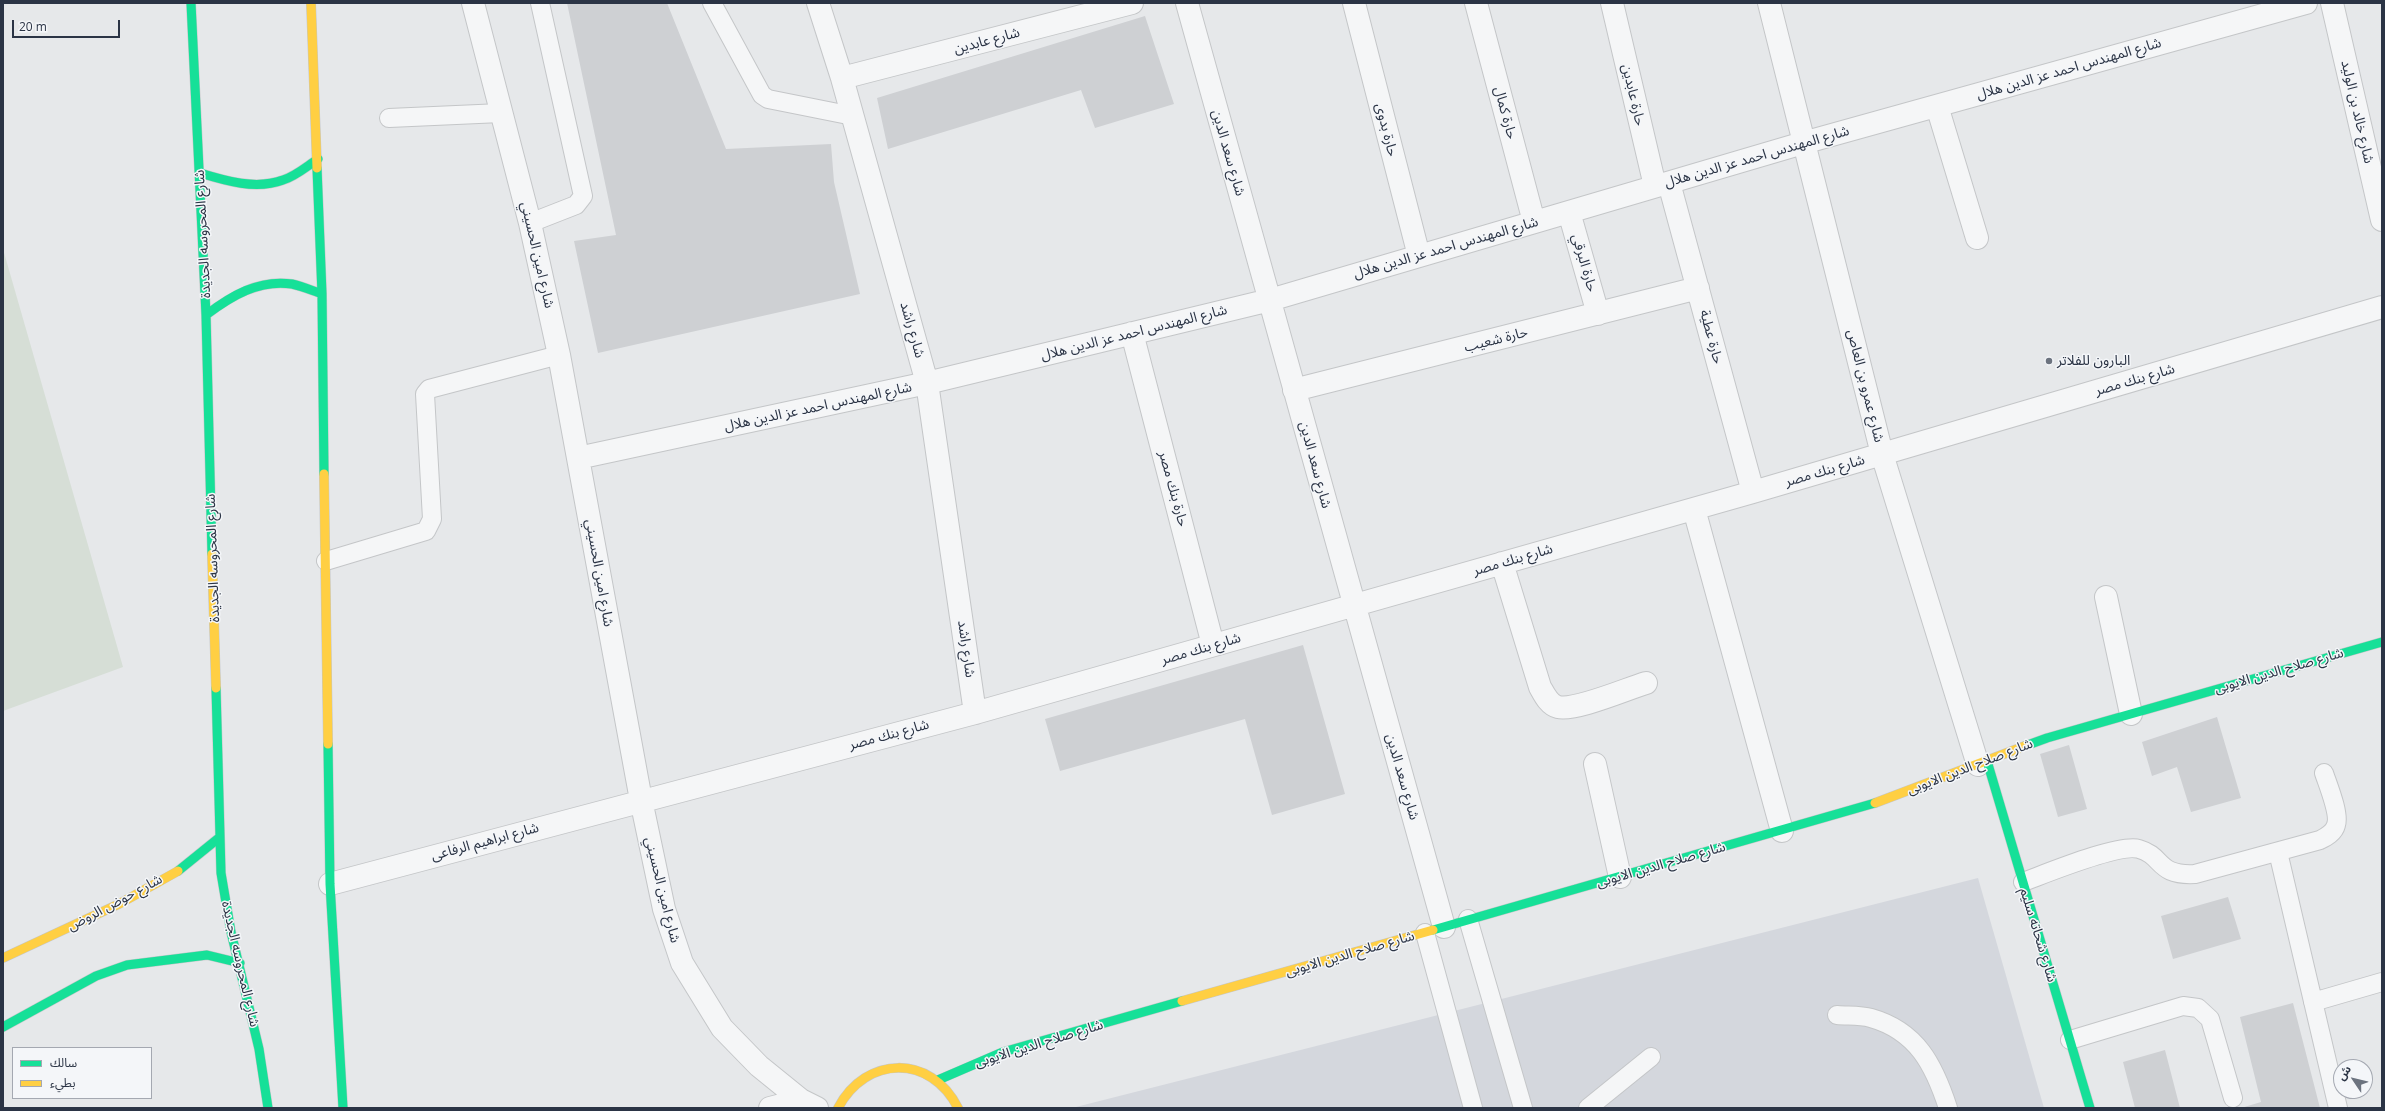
<!DOCTYPE html>
<meta charset="utf-8">
<style>
body{margin:0}
#map{position:relative;width:2385px;height:1111px;overflow:hidden;background:#e6e8ea;font-family:"Open Sans","Noto Sans Arabic",sans-serif}
canvas{display:block}
.frame{position:absolute;inset:0;border:4px solid #2b3445;pointer-events:none}
.legend{position:absolute;left:12px;top:1047px;width:140px;height:52px;box-sizing:border-box;background:#f4f6f9;border:1px solid #a4a8b1;margin:0;padding:5px 7px;list-style:none;font-size:12px;color:#2b3445}
.legend li{display:flex;align-items:center;gap:8px;height:20px}
.legend b{width:20px;border:1px solid #a4a8b1}
.north{position:absolute;left:2333px;top:1059px;width:40px;height:40px;box-sizing:border-box;background:#f4f6f9;border:1px solid #a4a8b1;border-radius:50%;rotate:305deg;font-size:11px;font-weight:700;line-height:16px;text-align:center;color:#2b3445}
.north::after{content:'';display:block;margin:auto;width:14px;height:18px;background:#6c737f;clip-path:polygon(50% 0,100% 100%,50% 72%,0 100%)}
.scale{position:absolute;left:12px;top:20px;width:108px;height:18px;box-sizing:border-box;border:2px solid #2b3445;border-top:0;padding-left:5px;font-size:12px;line-height:14px;white-space:nowrap;color:#2b3445;-webkit-text-stroke:3px #f4f6f9;paint-order:stroke}
</style>
<div id="map">
<canvas width="2385" height="1111"></canvas>
<div class="frame"></div>
<ul class="legend">
<li><b style="height:5px;background:#16e098"></b>سالك</li>
<li><b style="height:5px;background:#ffcf43"></b>بطيء</li>
</ul>
<div class="north">ش</div>
<div class="scale">20 m</div>
</div>
<script>
const ctx = document.querySelector('canvas').getContext('2d');
ctx.lineJoin = 'round';
function fill(path, color) {
  ctx.fillStyle = color;
  ctx.fill(path, 'evenodd');
}
function stroke(path, color, width, dash) {
  ctx.strokeStyle = color;
  ctx.lineWidth = width;
  ctx.lineCap = dash ? 'butt' : 'round';
  ctx.setLineDash(dash || []);
  ctx.stroke(path);
}
function drawText(font, color, halo, rows, align = 'center') {
  ctx.font = font + ' "Open Sans","Noto Sans Arabic",sans-serif';
  ctx.lineWidth = 3;
  ctx.setLineDash([]);
  ctx.textBaseline = 'middle';
  ctx.strokeStyle = halo;
  ctx.fillStyle = color;
  for (const [text, x, y, turn = 0] of rows) {
    ctx.save();
    ctx.translate(x, y);
    ctx.rotate((+turn || 0) * Math.PI / 180);
    ctx.textAlign = isNaN(turn) ? turn : align;
    if (halo) ctx.strokeText(text, 0, 0);
    ctx.fillText(text, 0, 0);
    ctx.restore();
  }
}
const built = new Path2D(`
 M1978,878L2044,1108H1072Z`);
const green = new Path2D(`
 M3,249L123,667L3,711Z`);
const building = new Path2D(`
 M567,3H667L726,149L831,144L834,182L860,294L598,353L574,241L616,235Z
 M1145,16L1174,104L1095,128L1081,90L888,149L877,98Z
 M1303,645L1345,794L1272,815L1245,719L1060,771L1045,719Z
 M2217,717L2241,798L2191,812L2177,767L2152,776L2142,742Z
 M2069,745L2087,809L2058,817L2040,754Z
 M2228,897L2241,939L2173,959L2161,916Z
 M2293,1003L2320,1108H2241L2261,1102L2240,1017Z
 M2165,1050L2180,1108H2135L2123,1062Z`);
const lane = new Path2D(`
 M712,3L762,95L768,99L853,116
 M389,118L501,113
 M530,223L576,205L583,196L540,3
 M326,561L426,531L432,519L425,394L429,389L559,355
 M2278,852L2338,1108
 M2023,882C2045,874 2119,843 2139,849C2164,856 2156,876 2195,874L2320,840C2326,837 2334,833 2336,825C2340,814 2328,785 2324,773
 M1468,919L1523,1108
 M1425,933L1473,1108
 M2313,1002L2382,982
 M1837,1015C1848,1016 1860,1015 1871,1018C1917,1031 1934,1065 1948,1108
 M2070,1040L2183,1006L2198,1008L2210,1019L2233,1098
 M1588,1108L1651,1057`);
const street = new Path2D(`
 M473,3L530,223L559,355L641,800L664,909L682,963L722,1028L759,1066L801,1100
 M818,3L842,78L927,383L975,713
 M1187,3L1444,927
 M1354,3L1419,256
 M1476,3L1534,222
 M1612,3L1655,186
 M1769,3L1882,454L1978,765
 M2332,3L2382,220
 M842,78L1132,3
 M1937,106L1977,238
 M1669,183L1753,492
 M1569,212L1598,314
 M1132,333L1213,645
 M1294,390L1698,288
 M578,458L927,383L1270,300L1803,143L2306,3
 M1694,509L1782,831
 M1502,563L1540,687C1544,694 1549,705 1558,707C1576,711 1626,689 1646,683
 M2106,597L2131,714
 M1595,764L1620,877
 M330,884L975,713L1753,492L2382,307
 M770,1108L801,1100L817,1108`);
const fast = new Path2D(`
 M191,3L206,315L212,554
 M317,168L322,294L324,474
 M200,173C226,181 256,190 283,180C296,176 307,166 318,159
 M206,315C231,296 259,279 292,284C302,286 313,291 322,294
 M216,688L221,873L231,932L259,1049L268,1108
 M328,744L330,884L343,1108
 M2025,746L2047,738L2382,642
 M1987,761L2090,1108
 M178,871L220,837
 M1433,930L1875,803
 M3,1027L96,976L127,965L207,955L240,963
 M938,1080L1003,1052L1182,1001`);
const slow = new Path2D(`
 M311,3L317,168
 M324,474L328,744
 M212,554L216,688
 M1875,803L2025,746
 M3,958L119,904L178,871
 M1182,1001L1433,930
 M838,1108C866,1055 931,1054 958,1108`);
const markers = [
 [2049,361,4,"#6c737f"]
];
const streetNames = [
 ["شارع عابدين",987,41,-15],
 ["شارع المهندس احمد عز الدين هلال",2069,69,-16],
 ["حارة عابدين",1633,95,77],
 ["شارع خالد بن الوليد",2357,112,77],
 ["حارة كمال",1505,113,75],
 ["حارة بدوى",1386,130,76],
 ["شارع سعد الدين",1228,153,74],
 ["شارع المهندس احمد عز الدين هلال",1757,157,-16],
 ["شارع المحروسه الجديدة",203,234,-93],
 ["شارع المهندس احمد عز الدين هلال",1446,248,-16],
 ["شارع امين الحسيني",537,255,77],
 ["حارة البرقي",1584,263,74],
 ["شارع راشد",912,330,74],
 ["شارع المهندس احمد عز الدين هلال",1134,333,-14],
 ["حارة عطية",1711,337,75],
 ["حارة شعيب",1496,340,-14],
 ["شارع بنك مصر",2135,380,-16],
 ["شارع عمرو بن العاص",1865,386,76],
 ["شارع المهندس احمد عز الدين هلال",818,407,-12],
 ["شارع سعد الدين",1315,465,75],
 ["شارع بنك مصر",1825,471,-16],
 ["حارة بنك مصر",1173,489,75],
 ["شارع المحروسه الجديدة",213,558,-92],
 ["شارع بنك مصر",1513,560,-16],
 ["شارع امين الحسيني",599,573,80],
 ["شارع راشد",966,649,82],
 ["شارع بنك مصر",1201,649,-16],
 ["شارع صلاح الدين الايوبى",2279,671,-16],
 ["شارع بنك مصر",889,735,-15],
 ["شارع صلاح الدين الايوبى",1970,767,-21],
 ["شارع سعد الدين",1402,777,74],
 ["شارع ابراهيم الرفاعى",485,842,-15],
 ["شارع صلاح الدين الايوبى",1661,865,-16],
 ["شارع امين الحسيني",662,890,76],
 ["شارع حوض الروض",115,903,-28],
 ["شارع شحاته سليم",2038,935,73],
 ["شارع صلاح الدين الايوبى",1350,954,-16],
 ["شارع المحروسه الجديدة",240,964,77],
 ["شارع صلاح الدين الايوبى",1039,1044,-17]
];
const poiNames = [
 ["البارون للفلاتر",2057,361]
];
fill(built, '#d4d7dd');
fill(green, '#d6ded6');
fill(building, '#ced0d3');
stroke(lane, '#c4c6c8', 20);
stroke(street, '#c4c6c8', 24);
stroke(fast, '#c4c6c8', 10);
stroke(slow, '#c4c6c8', 10);
stroke(lane, '#f5f6f7', 18);
stroke(street, '#f5f6f7', 22);
stroke(fast, '#16e098', 9);
stroke(slow, '#ffcf43', 9);
for (const [x, y, r, color] of markers) {
  const dot = new Path2D();
  dot.arc(x, y, r, 0, 2 * Math.PI);
  ctx.fillStyle = color;
  ctx.fill(dot);
  stroke(dot, '#f4f6f9', 1.5);
}
drawText('14px', '#2b3445', '#f4f6f9', streetNames);
drawText('14px', '#2b3445', '#f4f6f9', poiNames, 'left');
</script>
